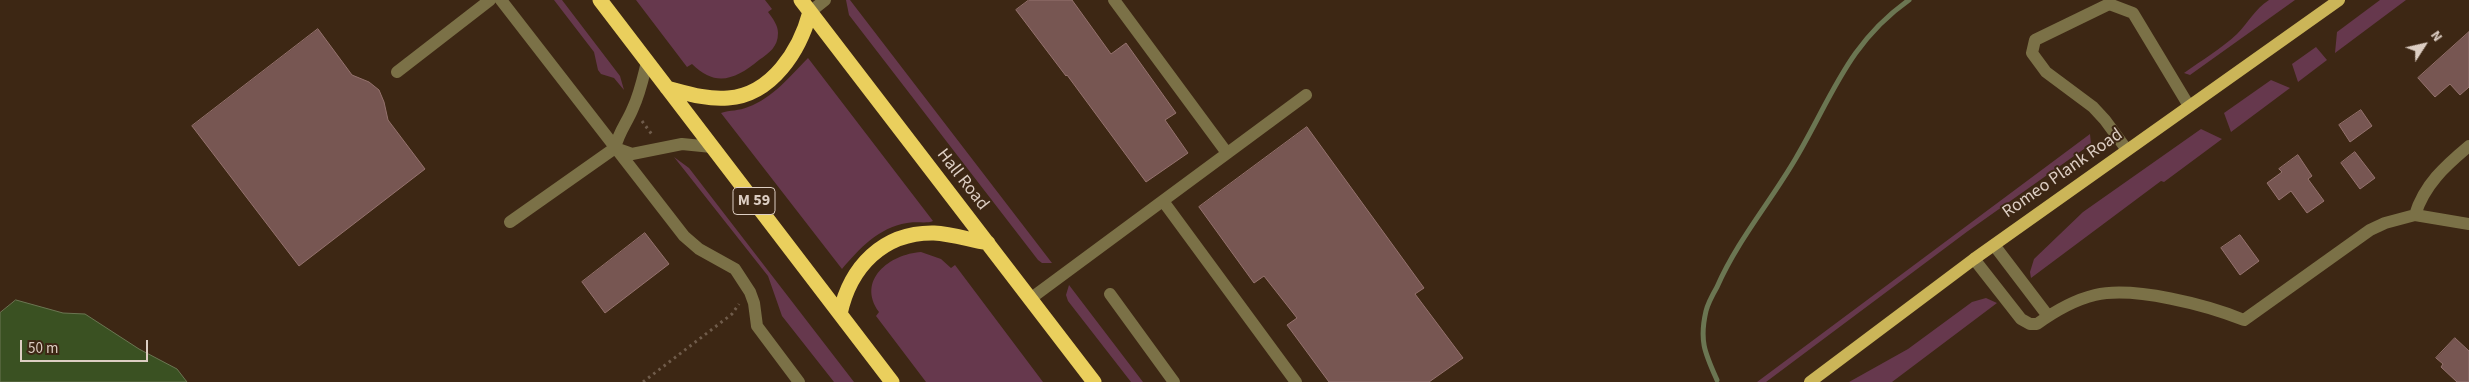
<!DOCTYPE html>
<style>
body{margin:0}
#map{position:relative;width:2469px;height:382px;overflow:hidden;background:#3d2714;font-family:"Source Sans 3",sans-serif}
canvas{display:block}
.north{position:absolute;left:2399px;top:20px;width:50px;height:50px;-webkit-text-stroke:4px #3d2714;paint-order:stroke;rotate:55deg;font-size:14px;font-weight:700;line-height:20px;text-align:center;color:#ddcec3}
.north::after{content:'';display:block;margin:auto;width:18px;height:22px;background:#ddcec3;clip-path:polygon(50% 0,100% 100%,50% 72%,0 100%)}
.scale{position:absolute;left:20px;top:340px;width:128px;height:22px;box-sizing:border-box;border:2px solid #ddcec3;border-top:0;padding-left:6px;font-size:15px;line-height:18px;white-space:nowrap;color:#ddcec3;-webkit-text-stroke:4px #3d2714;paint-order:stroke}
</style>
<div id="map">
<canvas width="2469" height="382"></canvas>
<div class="north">N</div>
<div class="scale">50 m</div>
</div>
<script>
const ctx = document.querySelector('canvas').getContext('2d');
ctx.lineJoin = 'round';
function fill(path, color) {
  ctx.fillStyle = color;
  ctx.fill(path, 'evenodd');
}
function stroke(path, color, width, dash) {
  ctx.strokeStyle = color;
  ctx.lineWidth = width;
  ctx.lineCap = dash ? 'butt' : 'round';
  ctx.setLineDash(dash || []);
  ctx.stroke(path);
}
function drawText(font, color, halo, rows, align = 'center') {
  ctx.font = font + ' "Source Sans 3",sans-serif';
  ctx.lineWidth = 4;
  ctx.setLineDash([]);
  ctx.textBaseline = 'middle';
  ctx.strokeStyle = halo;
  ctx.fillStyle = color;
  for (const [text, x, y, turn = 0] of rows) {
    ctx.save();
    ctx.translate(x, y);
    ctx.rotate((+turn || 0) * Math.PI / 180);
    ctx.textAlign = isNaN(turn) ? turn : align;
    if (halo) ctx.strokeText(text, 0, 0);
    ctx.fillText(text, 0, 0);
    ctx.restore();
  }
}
const green = new Path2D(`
 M554,0H562L620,76L624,90L614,78L601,74L598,70L594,52Z
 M636,0H765L772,9L768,12C773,19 778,25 778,33C778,47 769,53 759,60C736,79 716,88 692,64L687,67Z
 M846,0H850L1052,263H1042L1038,260L849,15Z
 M2269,0H2295L2190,75L2184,73C2202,60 2221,49 2237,34C2249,22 2254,10 2269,0Z
 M2380,0H2406L2335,53L2337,32Z
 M2316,47L2327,60L2298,82L2292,64Z
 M808,58L933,221C927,224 915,221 907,223C878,228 860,248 842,269L721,113C730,110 739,111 748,107C773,98 790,76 808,58Z
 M2271,80L2290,88L2231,132L2224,113Z
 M2201,129L2222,139L2164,182L2161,181L2031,278L2030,272L2034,259L2083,212Z
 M2090,134L2091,144L1968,231L1766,382H1757Z
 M674,157L689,168L854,382H834L782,316L768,276Z
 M921,252L941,259L951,268L955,265L1043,382H926L876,316L879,312C856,280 890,254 921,252Z
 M1069,285L1143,382H1131L1068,301L1066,295Z
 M1986,298L1997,303L1892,382H1849L1908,349L1972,302Z`);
const water = new Path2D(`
 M16,300L63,313L85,314L139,349L177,369L187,382H0V313Z`);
const stream = new Path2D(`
 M1717,380C1705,353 1699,341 1706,311C1708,303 1713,294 1717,287C1737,241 1771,201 1796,158C1832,97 1848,43 1909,0`);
const building = new Path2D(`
 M1029,0H1072L1111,54L1126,43L1176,113L1165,120L1188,153L1146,182L1067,75L1066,76L1016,10Z
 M318,29L352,75L369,82L379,90L384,102L388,120L425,169L299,266L192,126Z
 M2469,32V87L2460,95L2450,84L2435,97L2418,78Z
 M2361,110L2372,126L2350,142L2339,125Z
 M1307,127L1424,288L1415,294L1463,358L1429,382H1329L1287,325L1297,318L1264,276L1254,283L1199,207Z
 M2355,152L2375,178L2360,189L2341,163Z
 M2298,155L2312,176L2308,179L2324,201L2307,213L2291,191L2279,200L2267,183L2282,172L2279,169Z
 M645,233L669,264L605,313L582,282Z
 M2240,235L2259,261L2240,275L2221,248Z
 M2455,338L2469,351V382H2457L2441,367L2443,364L2436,358Z`);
const path = new Path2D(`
 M642,121L653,136
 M643,382L732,314L739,304`);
const minor = new Path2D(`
 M501,0L684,236L699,249L735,269L750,292L754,303L757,326L799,382
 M1114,0L1227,153
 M810,12L825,0
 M647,62C643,78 640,93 633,108C627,123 619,131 615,148L632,154L682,144L712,147
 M397,72L490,0
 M2127,150L2105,120L2093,107L2046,72L2032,53L2035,40L2109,4L2133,13L2189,106
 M1163,201L1296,382
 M2415,215C2424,185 2445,166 2469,146
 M510,222L615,148
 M1994,245L2048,316
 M1974,259L2021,319L2030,324H2037C2055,311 2074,300 2095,295C2134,286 2207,305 2244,320L2370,230L2385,223L2415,215L2469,224
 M1110,294L1174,382
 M1030,299L1306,95`);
const major = new Path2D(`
 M1810,382L1974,259L2339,0`);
const highway = new Path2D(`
 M600,0L892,382
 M801,0L1094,382
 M667,88C686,93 707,100 728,98C772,95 800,50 810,12
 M840,314C850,267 883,232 934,233C952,234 970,240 988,243`);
const shields = [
 [754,201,42]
];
const shieldNames = [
 ["M 59",754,201]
];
const streetNames = [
 ["Romeo Plank Road",2063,174,-35],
 ["Hall Road",962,180,52]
];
fill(green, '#66384d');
fill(water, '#3a5122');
stroke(water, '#6b7652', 1);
stroke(stream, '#6b7652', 5);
fill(building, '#775652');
stroke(building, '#95726e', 1);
stroke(path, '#705c4b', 3, [2.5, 4]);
stroke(minor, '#7b7147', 12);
stroke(major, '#cbb558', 12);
stroke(highway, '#eacf5d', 15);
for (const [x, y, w] of shields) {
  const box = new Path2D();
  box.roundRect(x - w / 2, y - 13.5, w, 27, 4);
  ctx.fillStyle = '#3d2714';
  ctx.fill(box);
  stroke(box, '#ddcec3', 1);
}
drawText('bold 16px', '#ddcec3', null, shieldNames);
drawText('18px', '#ddcec3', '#3d2714', streetNames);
</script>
